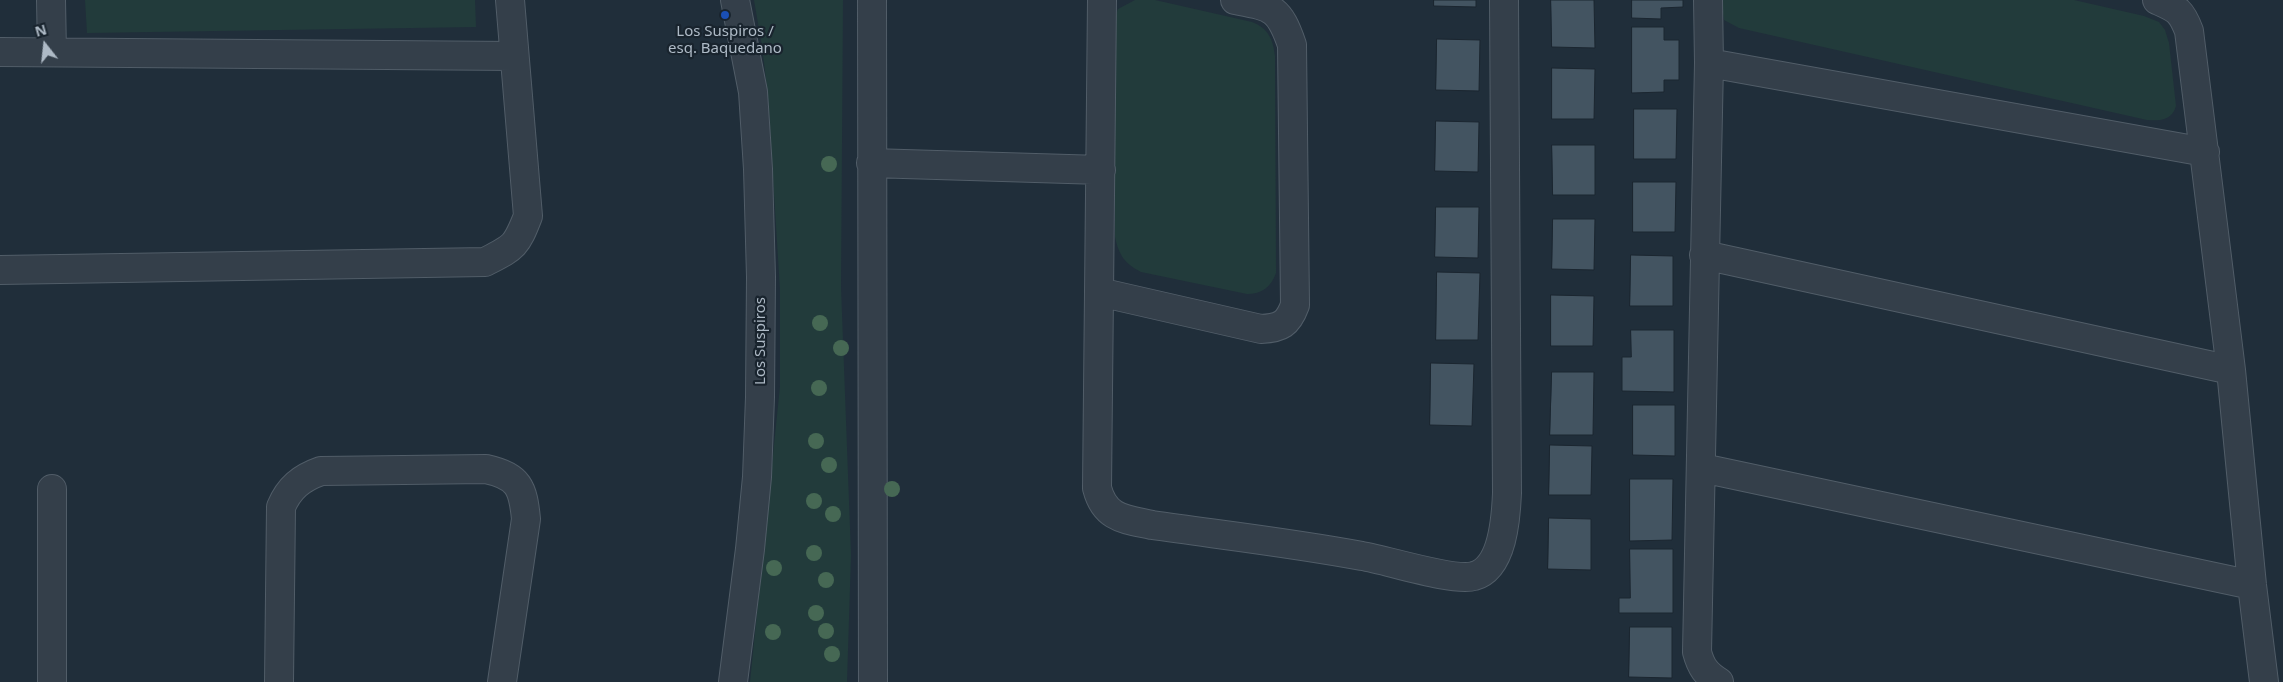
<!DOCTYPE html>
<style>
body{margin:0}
#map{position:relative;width:2283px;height:682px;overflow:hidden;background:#202e3a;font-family:"Noto Sans",sans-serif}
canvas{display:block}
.north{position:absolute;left:20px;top:20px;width:50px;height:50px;-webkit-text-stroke:4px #19242e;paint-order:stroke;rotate:344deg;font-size:14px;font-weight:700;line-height:20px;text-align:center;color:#aebac6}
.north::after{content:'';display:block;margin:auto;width:18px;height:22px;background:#aebac6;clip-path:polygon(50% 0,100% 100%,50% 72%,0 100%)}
</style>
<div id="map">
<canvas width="2283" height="682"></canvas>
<div class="north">N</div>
</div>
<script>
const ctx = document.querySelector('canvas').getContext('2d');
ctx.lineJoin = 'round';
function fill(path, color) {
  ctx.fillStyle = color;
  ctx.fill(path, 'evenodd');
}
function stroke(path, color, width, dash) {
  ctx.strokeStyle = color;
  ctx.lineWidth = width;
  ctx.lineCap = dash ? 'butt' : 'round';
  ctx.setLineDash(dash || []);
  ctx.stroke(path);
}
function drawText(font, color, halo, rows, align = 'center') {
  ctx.font = font + ' "Noto Sans",sans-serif';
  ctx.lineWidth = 4.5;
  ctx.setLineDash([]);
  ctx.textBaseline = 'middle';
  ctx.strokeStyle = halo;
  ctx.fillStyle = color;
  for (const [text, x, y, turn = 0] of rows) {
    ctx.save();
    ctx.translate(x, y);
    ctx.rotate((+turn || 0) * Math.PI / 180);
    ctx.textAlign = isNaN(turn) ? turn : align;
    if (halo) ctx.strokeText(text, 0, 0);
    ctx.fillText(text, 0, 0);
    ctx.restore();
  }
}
const green = new Path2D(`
 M85,0H475L476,27L87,33Z
 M754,0H843L841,287L851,555L847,682H750L780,386V290L768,96L762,46Z
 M1135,0H1155L1252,22C1268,28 1273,39 1275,56L1276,273C1271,287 1262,294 1247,294L1141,272C1124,263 1119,255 1115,237V17L1118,9Z
 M1721,0H2074L2144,16L2159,22L2165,30L2169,43L2176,106C2172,120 2161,121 2147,120L1739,28L1724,20Z`);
const building = new Path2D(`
 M1434,0H1476V7L1434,6Z
 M1551,0H1594L1595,48L1552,47Z
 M1632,0H1683V7L1661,8V19L1632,18Z
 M1632,27H1664V40H1679V80H1664V92L1632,93Z
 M1437,39L1480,40L1479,91L1436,90Z
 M1552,68L1595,69L1594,119H1552Z
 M1634,109H1677L1676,159H1634Z
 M1436,121L1479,122L1478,172L1435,171Z
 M1552,145H1595V195H1553Z
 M1633,182H1676L1675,232H1633Z
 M1436,207H1479L1478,258L1435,257Z
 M1553,219H1595L1594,270L1552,269Z
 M1631,255L1673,256V306H1630Z
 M1437,272L1480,273L1478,340H1436Z
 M1551,295L1594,296L1593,346H1551Z
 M1631,330H1674V392L1622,391V357H1631Z
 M1431,363L1474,364L1472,426L1430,425Z
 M1552,372H1594L1593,435H1550Z
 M1633,405H1675V456L1633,455Z
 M1550,445L1592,446L1591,495H1549Z
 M1630,479H1673L1672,540L1630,541Z
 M1549,518L1591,519V570L1548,569Z
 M1630,549H1673V613H1619V598H1630Z
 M1630,627H1672V678L1629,677Z`);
const minor = new Path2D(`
 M51,0L52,52
 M872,0L873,682
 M1102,0L1097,488C1105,519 1125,519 1152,525C1222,535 1293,543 1362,556C1387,560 1454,582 1474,576C1503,568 1506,517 1507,493L1504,0
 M1708,0L1709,63L1697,652C1701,667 1706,674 1719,682
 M2157,0C2177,9 2181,10 2189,31L2231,370L2252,585L2264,682
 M0,52L514,56
 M1709,63L2205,152
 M871,163L1101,170
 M1704,255L2231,370
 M0,270L485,262C514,247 516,247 528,216L510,0
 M1099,292L1261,329C1281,328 1288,324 1295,305L1292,45C1279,7 1272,7 1235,0
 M1702,468L2252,585
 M52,682V489
 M279,682L281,507C289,488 301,478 321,471L486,469C519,476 523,488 526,519L502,682
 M733,682L750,549L757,477L760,397L761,277L758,169L753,92L735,0`);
const trees = [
 [829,164],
 [820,323],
 [841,348],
 [819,388],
 [816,441],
 [829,465],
 [892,489],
 [814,501],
 [833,514],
 [814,553],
 [774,568],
 [826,580],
 [816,613],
 [826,631],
 [773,632],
 [832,654]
];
const markers = [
 [725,15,5,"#1a4fb4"]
];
const poiNames = [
 ["Los Suspiros /",725,32],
 ["esq. Baquedano",725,49]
];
const streetNames = [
 ["Los Suspiros",761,341,-90]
];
fill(green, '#223b3b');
fill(building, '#435461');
stroke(building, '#1b2630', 1);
stroke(minor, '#515d68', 30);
stroke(minor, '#343f4a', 28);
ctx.fillStyle = '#466854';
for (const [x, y] of trees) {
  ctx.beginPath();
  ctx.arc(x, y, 8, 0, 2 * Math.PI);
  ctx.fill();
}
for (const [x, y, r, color] of markers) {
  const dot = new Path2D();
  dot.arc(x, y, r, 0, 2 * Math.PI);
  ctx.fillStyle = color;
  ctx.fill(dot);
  stroke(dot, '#19242e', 2);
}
drawText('15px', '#aebac6', '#19242e', poiNames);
drawText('15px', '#aebac6', '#19242e', streetNames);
</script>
